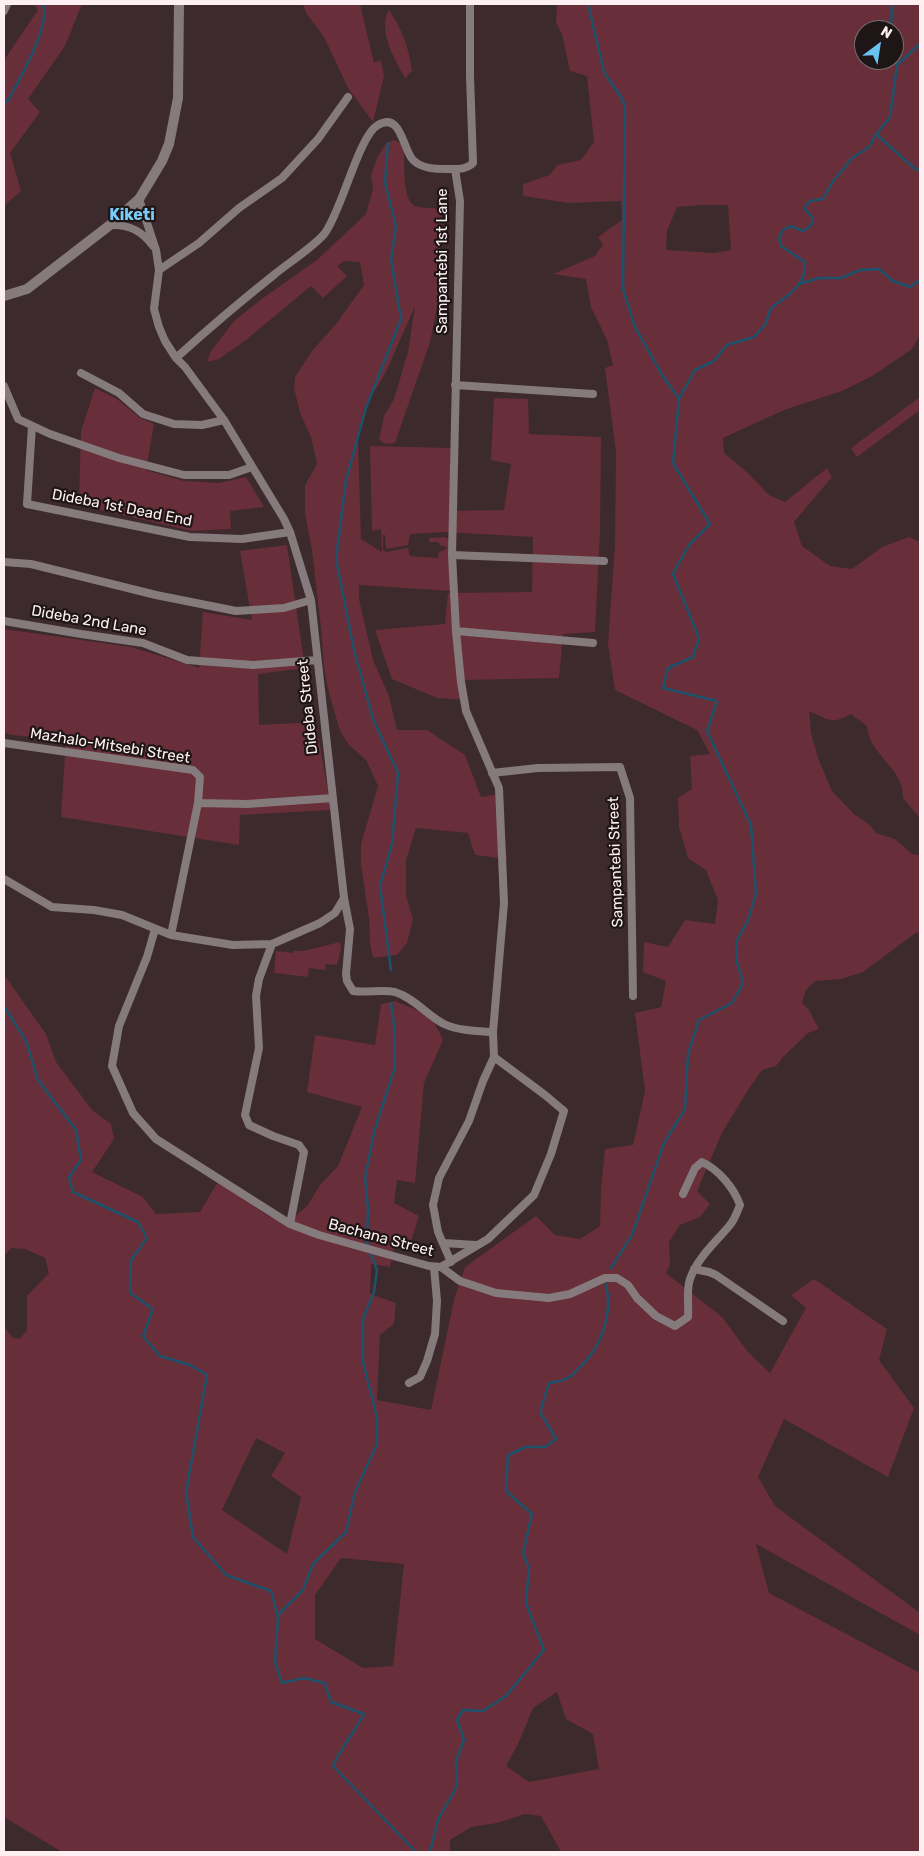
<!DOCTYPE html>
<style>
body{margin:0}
#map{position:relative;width:924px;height:1856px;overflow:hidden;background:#3d2a2c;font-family:Rubik,sans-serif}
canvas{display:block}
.frame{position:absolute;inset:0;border:5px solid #fef0f2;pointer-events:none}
.north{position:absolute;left:854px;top:20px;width:50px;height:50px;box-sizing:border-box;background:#1e1516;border:1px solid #786d6e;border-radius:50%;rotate:31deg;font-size:14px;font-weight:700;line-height:20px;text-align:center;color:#fef0f2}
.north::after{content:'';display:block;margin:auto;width:18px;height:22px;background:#69c3f1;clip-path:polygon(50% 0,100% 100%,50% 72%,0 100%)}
</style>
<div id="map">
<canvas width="924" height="1856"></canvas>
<div class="frame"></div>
<div class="north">N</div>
</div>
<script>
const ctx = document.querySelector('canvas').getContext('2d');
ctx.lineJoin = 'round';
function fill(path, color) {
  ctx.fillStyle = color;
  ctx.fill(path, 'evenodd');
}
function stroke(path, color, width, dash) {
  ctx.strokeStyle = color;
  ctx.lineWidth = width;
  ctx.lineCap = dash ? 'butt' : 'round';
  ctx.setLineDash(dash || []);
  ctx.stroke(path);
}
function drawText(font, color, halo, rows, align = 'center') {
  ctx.font = font + ' Rubik,sans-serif';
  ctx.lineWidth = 4.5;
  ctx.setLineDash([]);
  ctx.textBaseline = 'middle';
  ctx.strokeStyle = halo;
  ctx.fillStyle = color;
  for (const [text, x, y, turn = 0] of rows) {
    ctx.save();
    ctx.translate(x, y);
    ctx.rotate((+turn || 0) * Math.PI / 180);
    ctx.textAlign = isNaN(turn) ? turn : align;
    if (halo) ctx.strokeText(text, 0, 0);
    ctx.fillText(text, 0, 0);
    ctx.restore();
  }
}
const green = new Path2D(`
 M34,4H82L65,46L28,99L40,112L10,153L21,191L4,206V60L38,10Z
 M303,4H360L374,63L381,60L384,76L373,122L348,88L324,37L306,13Z
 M557,4H920V335L912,349L874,375L842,391L784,410L723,438L724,453L747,472L769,495L785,502L827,468L832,477L794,522L802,546L830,566L852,569L882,547L909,537L920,542V818L903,798C905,769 868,754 867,726L851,714C831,726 826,718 809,711L811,733L818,758L832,791L854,814L870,825L876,833L895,839L912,854L920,855V934L917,932L863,972L841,979L815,981L806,990L802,1003L809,1010L819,1029L808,1033L784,1056L776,1066L762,1070L750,1087L722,1133L697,1191L710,1204L700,1217L680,1225L669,1242L670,1265L666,1273L722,1317L748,1352L770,1373L806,1308L791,1295L814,1279L887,1329L879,1360L914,1408L888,1477L784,1419L758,1477L775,1506L920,1613V1635L756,1544L769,1593L920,1673V1852H561L541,1816L525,1814L497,1823L471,1827L450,1840V1852H62L4,1817V1320L6,1329L13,1338L19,1339L27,1331V1296L49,1273L45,1258L25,1249L11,1248L4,1256V971L5,976L46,1034L56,1062L92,1110L111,1124L114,1139L92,1172L143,1197L156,1214L200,1212L219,1180L265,1214L286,1225L308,1205L320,1185L338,1166L362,1107L307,1092L315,1035L375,1045L381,1004L395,1001L431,1016L443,1040L424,1083L415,1183L397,1180L394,1203L419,1216L411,1241L395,1240L390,1267L371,1264L370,1294L396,1303L394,1324L380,1335L377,1400L431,1410L454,1300L465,1267L536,1216L555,1235L580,1239L600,1226L601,1188L605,1149L633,1145L645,1091L635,1013L661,1007L666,981L643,972L644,942L668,947L685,920L715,924L718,900L706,870L688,858L679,827L678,798L692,789L690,756L710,754L697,730L615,690L608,644L615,545L616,452L605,368L613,365L607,340L591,307L586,279L553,274L595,256L603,245L598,237L622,220L621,201L568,203L523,196V184L550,175L557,165L581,160L594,142L587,76L570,71L562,34L556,23ZM864,30H894V60H864ZM700,205H728L731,250L714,253L666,250L667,231L677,207ZM256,1438L285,1453L271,1476L301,1497L287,1554L222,1510ZM341,1558L404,1564L393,1666L363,1668L315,1639V1595ZM557,1692L566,1719L593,1734L599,1769L529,1782L506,1766L519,1742L533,1708Z
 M389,10C402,29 409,48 412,71L405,78C395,60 377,30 389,10Z
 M394,140L404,145C405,159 401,199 415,206C420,208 429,208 435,208L443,219L440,248L438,302L430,342L395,443L385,444L379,440L384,416L394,399L408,352L415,306L386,372L364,409L358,438L361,539L382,552L381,529L372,531L370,446L450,448V511L504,510L511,464L491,460L494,398L528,399L529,434L601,437L600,532L595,632L563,634L559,678L465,680L468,700L437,698L392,679L375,630L445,624L448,593L532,592L533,537L446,532L410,534L408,545L386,549L385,535H383V550L386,552L408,548L410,556L438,558L439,552L446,549V547L439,545V542H429V538L445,537L449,539L451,591L359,585V599L373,660L389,696L397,730H427L465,755L481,797L500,794L507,859L475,855L468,833L416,828L406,860V896L413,919L407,943L397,955L373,958L370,943L369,918L361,865V844L378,786L366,760L349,745L340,731L329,693L324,668L321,628L312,550L305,514V485L317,464L311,437L300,413L294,388L295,377L312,351L336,324L364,285L360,262L345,261L337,266L347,276L323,298L311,286L246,340L219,359L207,362L211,351L235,320L263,298L317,260L366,214L373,189L371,176L377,158L386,143Z
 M95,388L117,399L140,418L154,424L146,470L184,481L219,483L246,477L264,507L230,511L231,529L192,531L79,505L81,431Z
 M920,397V410L857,457L851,448Z
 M287,545L305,668L258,674L259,725L316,722L331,810L240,815L239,845L61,817L66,740L12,735L4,732V629L131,647L199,668L203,612L252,620L240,551Z
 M340,942L341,950L337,965L326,964L325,970L309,968L308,977L274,973L276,951L293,953L294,951H303Z`);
const stream = new Path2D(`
 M588,4L604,72L623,100L625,110L623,289L635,327L662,375L679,399
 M891,30L892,4
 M897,65L920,44
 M4,104L9,99C20,78 51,25 43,4
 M876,134L914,168L920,171
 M388,143L385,183L396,226L391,259L401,319L366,408L346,480L336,559L354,650L373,719L398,773L392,844L380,886L391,970
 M799,284L819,278H841L860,270L879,269L893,281L910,287L920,280
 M4,1006L26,1041L38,1080L76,1130L81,1160L69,1177L73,1192L138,1222L147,1238L131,1260L130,1293L153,1309L143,1336L160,1356L190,1365L207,1375L186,1492L193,1537L226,1575L271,1591L278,1616L275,1662L282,1683L304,1678L325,1683L331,1702L364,1714C355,1732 341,1747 333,1766L416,1852
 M369,1247L367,1243L368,1208L365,1177L375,1129L395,1067L394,1025L391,1003
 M611,1268L632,1235L664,1143L685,1109L688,1054L699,1020L732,1003L743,983L737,962L736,942L748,920L756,894L751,825L707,731L717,701L663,688L668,668L693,657L699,638L673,574L689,545L710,524L673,463L679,399L695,370L714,361L727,345L754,337L765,325L771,308L790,294L799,284L804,274L805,262L781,246L779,238L783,230L790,226L803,231L811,226L813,218L804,208L810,201L823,199L832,183L852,158L869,147L875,136L890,117L897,66L894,59
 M278,1615L303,1590L313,1564L346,1532L355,1492L377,1444V1417L363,1362V1319L374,1292L377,1270L370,1252
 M430,1852L438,1820L457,1786L456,1761L464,1740L457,1720L463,1710L483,1711L506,1696L544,1650L526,1603L529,1568L523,1553L532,1514L506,1491L508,1455L526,1447H545L556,1439L540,1412L549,1383C554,1382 562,1381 568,1378C572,1376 576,1371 579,1368C602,1347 613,1314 606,1284`);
const minor = new Path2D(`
 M4,11L7,4
 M139,199L156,250L159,270L154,309L159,327L165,341L176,358L185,367L224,420L284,519L290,532L311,600L344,898L350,929L346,974L347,981L353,991C367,993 382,989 395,992C414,998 427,1015 444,1024C459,1031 477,1031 493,1032
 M110,225C129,224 142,231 153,246
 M159,270L199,243L239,208L282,178L318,139L348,97
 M176,358C208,329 241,301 275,274C287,264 316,245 325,233C342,210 359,135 378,125C401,111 403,150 413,160C422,169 436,169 448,169C457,169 466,170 473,163L470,76V4
 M81,373L119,393L143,414L174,424L202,425L224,420
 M455,385L593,394
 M4,386L18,419L50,434L119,458L184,475H229L252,467
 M32,426L27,504L190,537L242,539L290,532
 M452,555L604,561
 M4,562L31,564L156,595L236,611L284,608L311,600
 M4,621L81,634L143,643L187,660L253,665L317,660
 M456,631L593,643
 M4,743L193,770L200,777L198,803L171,935
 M492,773L538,768L620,767L630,798L633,996
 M198,803L247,804L333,798
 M4,879L52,907L94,910L122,915L171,935L233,945L272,944L320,923L335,913L344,898
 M155,929L147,957L119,1026L112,1066L133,1113L156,1139L290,1224L319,1235L429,1266L441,1267L460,1281L496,1293L549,1298L570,1294L605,1278H617L628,1285L637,1298L656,1316L675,1326L688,1317C689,1304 686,1291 690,1279C697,1258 716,1242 730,1225C735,1219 737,1212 740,1205C734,1188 719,1170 702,1162L695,1168L683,1194
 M272,944L259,979L256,996L259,1048L245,1115L249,1125L273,1136L299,1145L304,1152L290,1224
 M443,1243L476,1245
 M451,1262L438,1232L433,1205L439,1178L469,1121L483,1081L494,1057L493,1032L504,903L499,788L466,711L461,682L456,631L452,555L460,201L455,169
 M441,1267L488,1239L534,1195L551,1154L564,1111L545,1095L494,1057
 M694,1269L709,1272L716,1275L783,1321
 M409,1383L420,1377L427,1361L435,1334L437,1301L434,1267`);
const tertiary = new Path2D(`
 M4,296L27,289L110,225L139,199L147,186L162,161L169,144L178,98L179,4`);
const streetNames = [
 ["Sampantebi 1st Lane",443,261,-90],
 ["Dideba 1st Dead End",122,508,11],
 ["Dideba 2nd Lane",89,621,10],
 ["Dideba Street",308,707,-96],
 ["Mazhalo-Mitsebi Street",110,746,9],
 ["Sampantebi Street",616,862,-92],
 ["Bachana Street",381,1238,15]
];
const neighbourhoodNames = [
 ["Kiketi",132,215]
];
fill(green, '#682e39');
stroke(stream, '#1c526b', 2.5);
stroke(minor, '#857a7c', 8);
stroke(tertiary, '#857a7c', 10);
drawText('15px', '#fef0f2', '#1e1516', streetNames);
drawText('bold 16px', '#7accf6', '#1e1516', neighbourhoodNames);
</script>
